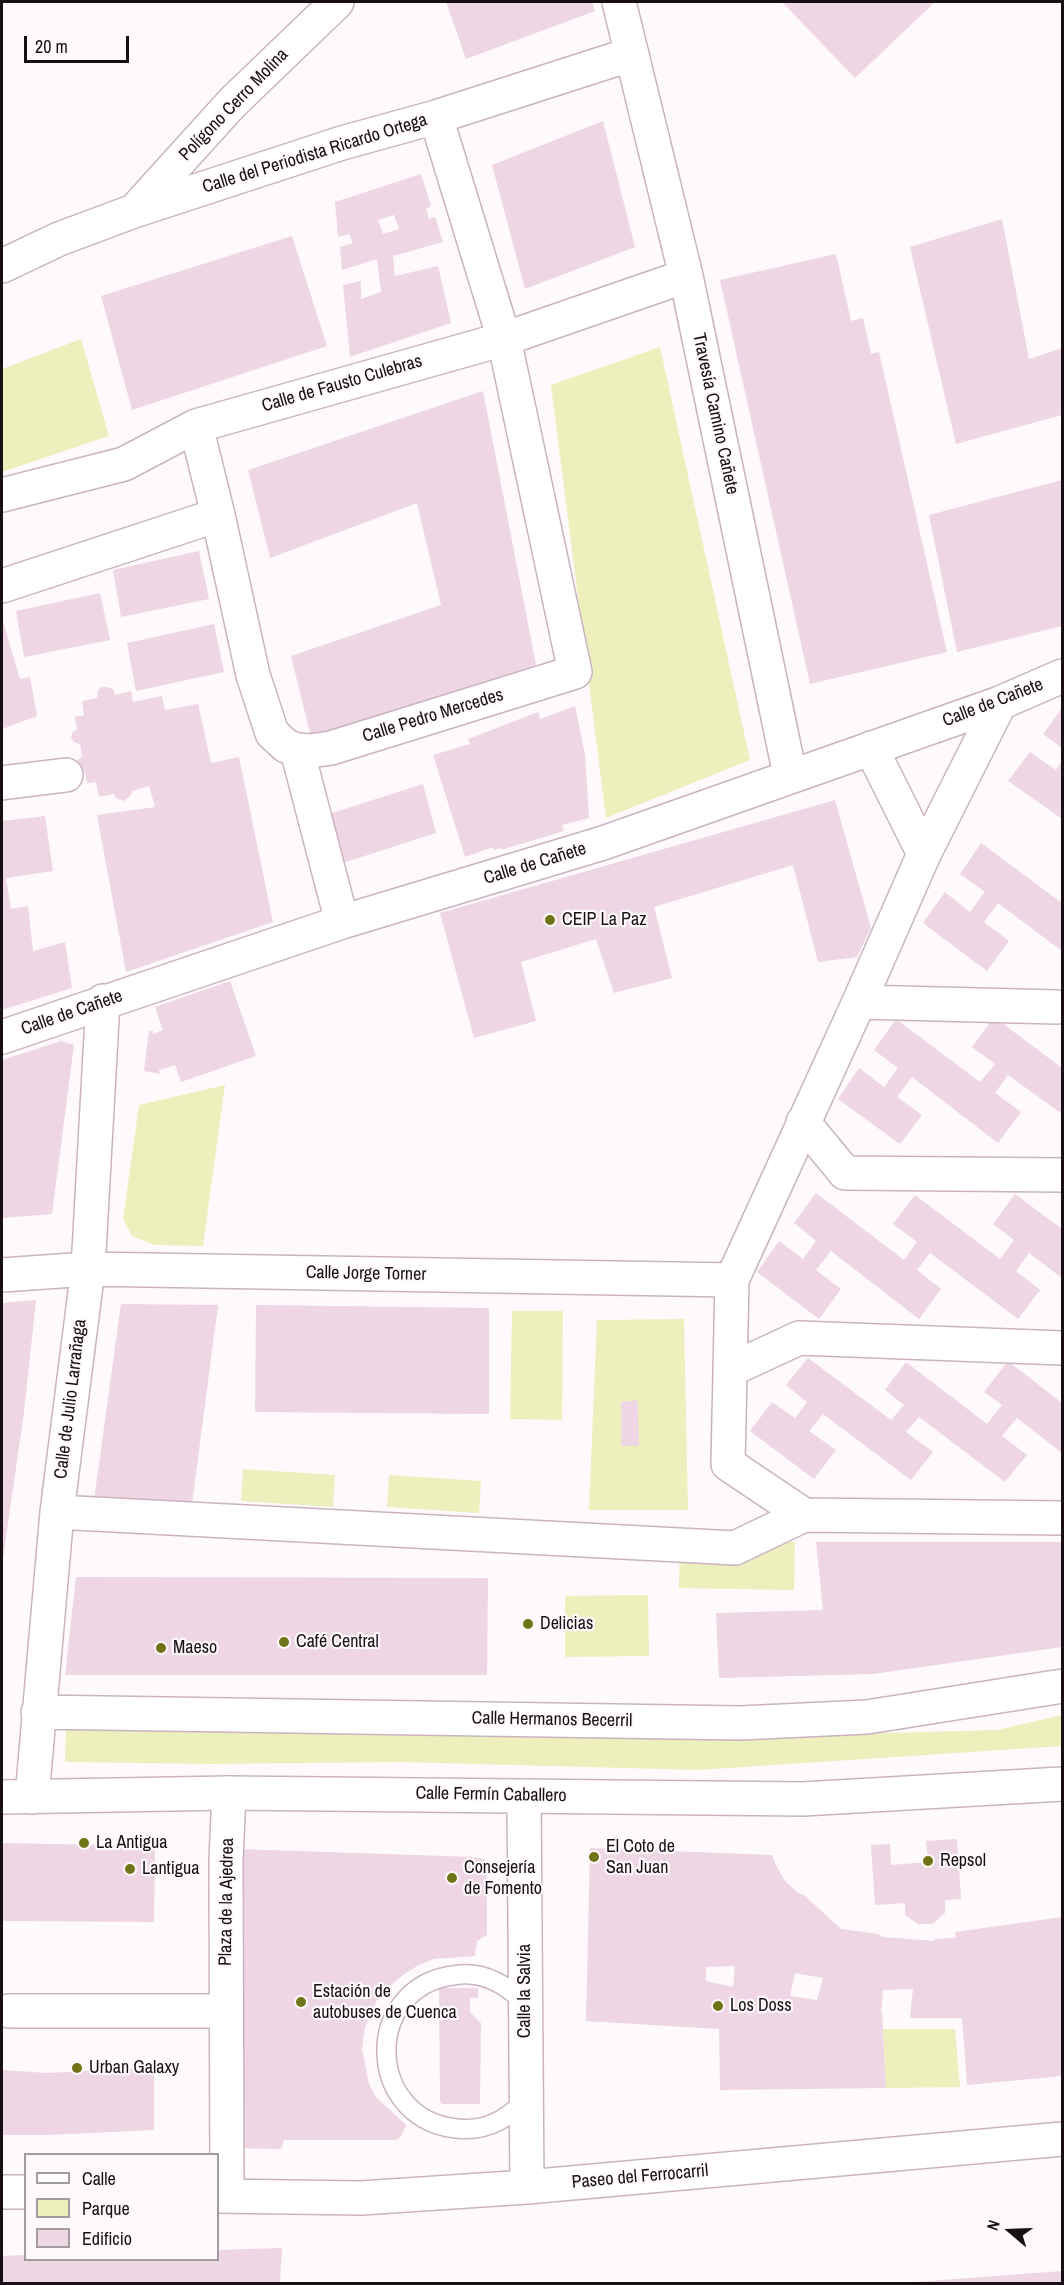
<!DOCTYPE html>
<meta charset="utf-8">
<style>
body{margin:0}
#map{position:relative;width:1064px;height:2285px;overflow:hidden;background:#fef9fb;font-family:"Archivo Narrow",sans-serif}
canvas{display:block}
.frame{position:absolute;inset:0;border:3px solid #181015;pointer-events:none}
.legend{position:absolute;left:24px;top:2153px;width:195px;height:108px;box-sizing:border-box;background:#fef9fb;border:2px solid #a29c9f;margin:0;padding:8px 10px;list-style:none;font-size:18px;color:#181015}
.legend li{display:flex;align-items:center;gap:12px;height:30px}
.legend b{width:30px;border:2px solid #a29c9f}
.north{position:absolute;left:980px;top:2201px;width:60px;height:60px;-webkit-text-stroke:4px #fef9fb;paint-order:stroke;rotate:289deg;font-size:16px;font-weight:700;line-height:24px;text-align:center;color:#181015}
.north::after{content:'';display:block;margin:auto;width:21px;height:27px;background:#181015;clip-path:polygon(50% 0,100% 100%,50% 72%,0 100%)}
.scale{position:absolute;left:24px;top:36px;width:105px;height:27px;box-sizing:border-box;border:3px solid #181015;border-top:0;padding-left:8px;font-size:18px;line-height:21px;white-space:nowrap;color:#181015;-webkit-text-stroke:4px #fef9fb;paint-order:stroke}
</style>
<div id="map">
<canvas width="1064" height="2285"></canvas>
<div class="frame"></div>
<ul class="legend">
<li><b style="height:8px;background:#fff"></b>Calle</li>
<li><b style="height:16px;background:#edefbc"></b>Parque</li>
<li><b style="height:16px;background:#eed6e4"></b>Edificio</li>
</ul>
<div class="north">N</div>
<div class="scale">20 m</div>
</div>
<script>
const ctx = document.querySelector('canvas').getContext('2d');
ctx.lineJoin = 'round';
function fill(path, color) {
  ctx.fillStyle = color;
  ctx.fill(path, 'evenodd');
}
function stroke(path, color, width, dash) {
  ctx.strokeStyle = color;
  ctx.lineWidth = width;
  ctx.lineCap = dash ? 'butt' : 'round';
  ctx.setLineDash(dash || []);
  ctx.stroke(path);
}
function drawText(font, color, halo, rows, align = 'center') {
  ctx.font = font + ' "Archivo Narrow",sans-serif';
  ctx.lineWidth = 4.5;
  ctx.setLineDash([]);
  ctx.textBaseline = 'middle';
  ctx.strokeStyle = halo;
  ctx.fillStyle = color;
  for (const [text, x, y, turn = 0] of rows) {
    ctx.save();
    ctx.translate(x, y);
    ctx.rotate((+turn || 0) * Math.PI / 180);
    ctx.textAlign = isNaN(turn) ? turn : align;
    if (halo) ctx.strokeText(text, 0, 0);
    ctx.fillText(text, 0, 0);
    ctx.restore();
  }
}
const green = new Path2D(`
 M81,339L109,436L2,472V369Z
 M660,347L750,760L606,818L551,385Z
 M225,1085L203,1246L155,1245L132,1236L123,1219L139,1105Z
 M512,1311H563L562,1420L510,1419Z
 M684,1319L688,1510H589L597,1320Z
 M243,1469L335,1475L333,1507L241,1501Z
 M389,1475L481,1481L479,1513L387,1507Z
 M680,1540L795,1542L794,1590L679,1588Z
 M648,1595L649,1656L565,1657V1596Z
 M1062,1715V1746L698,1770L402,1762L211,1764L65,1762L66,1730L813,1735L997,1730Z
 M883,2029H955L960,2087L886,2088Z`);
const building = new Path2D(`
 M446,2H592L595,11L466,59Z
 M782,2H935L855,78Z
 M603,121L635,247L525,289L492,165Z
 M421,174L431,206L426,209L429,219L435,217L443,242L393,256L395,276L438,266L451,323L350,357L343,285L361,281V299L381,292L377,259L342,270L340,247L353,243L349,234L338,237L335,202ZM394,215L399,229L383,234L378,220Z
 M1002,219L1029,359L1062,348V415L956,444L910,247Z
 M292,236L327,346L132,410L101,296Z
 M836,254L851,321L863,318L871,354L879,352L947,652L810,684L720,280Z
 M483,391L536,665L311,737L291,656L441,605L417,503L270,558L248,470Z
 M1062,480V626L957,652L929,515Z
 M199,551L209,599L121,617L113,570Z
 M100,593L110,640L24,657L16,611Z
 M2,618L20,679L30,677L37,716L2,729Z
 M214,624L224,672L136,691L127,643Z
 M102,687H107L113,689L115,695L131,691L133,702L162,696L165,710L198,704L211,763L239,757L273,922L126,972L97,815L155,807L149,786L132,791L131,795L124,801L116,798L114,794L99,797L96,782L87,783L85,772L80,771L75,763L82,756L80,744L75,743L71,738L72,733L77,729L75,717L84,715L82,701L97,698L98,690Z
 M575,706L585,755L589,818L562,825L564,831L501,850V848L493,850V847L465,857L433,755L470,744L468,739L538,712L540,719Z
 M1062,708V748L1043,734Z
 M1030,752L1056,770L1062,761V819L1008,781Z
 M423,784L436,833L343,863L329,814Z
 M835,800L871,928L857,957L818,962L793,865L654,907L672,978L614,993L596,939L521,962L536,1021L474,1038L440,913Z
 M45,816L53,871L6,878L11,909L28,906L33,951L65,942L72,988L2,1010V821Z
 M981,843L1062,903V951L998,903L984,922L1009,941L987,971L923,923L945,892L970,912L985,892L960,874Z
 M230,981L256,1056L181,1082L175,1065L159,1070L160,1074L144,1071L149,1031H153V1034L163,1030L155,1007Z
 M994,1017L1062,1068V1114L1008,1075L995,1093L1021,1112L998,1143L912,1077L897,1097L922,1115L900,1144L838,1099L859,1068L884,1087L898,1068L874,1050L896,1019L980,1082L995,1064L972,1047Z
 M61,1041L74,1045L52,1214L2,1218V1060Z
 M816,1193L904,1260L917,1242L893,1224L915,1195L1000,1259L1014,1240L993,1224L1015,1194L1062,1229V1278L1029,1253L1016,1271L1040,1290L1018,1319L930,1253L917,1270L941,1289L919,1319L831,1251L816,1270L841,1289L819,1319L757,1272L779,1241L803,1259L816,1241L794,1223Z
 M36,1300L24,1412L2,1565V1303Z
 M121,1304L218,1305L192,1504L94,1500Z
 M256,1305L489,1308V1414L255,1412Z
 M808,1358L891,1420L904,1405L885,1390L906,1362L987,1424L1002,1405L984,1392L1008,1361L1062,1403V1453L1017,1418L1002,1436L1027,1455L1005,1482L919,1417L906,1432L933,1452L911,1480L823,1414L809,1431L836,1450L814,1479L750,1431L772,1402L795,1418L807,1402L786,1385Z
 M638,1400L639,1446H621V1402Z
 M816,1542H1062V1647L873,1674L719,1678L716,1613L823,1610Z
 M76,1577L488,1578L487,1675H65Z
 M957,1839L961,1899L945,1900V1913L933,1924H918L905,1915V1903L875,1905L871,1845L890,1844L891,1865L928,1862L926,1841Z
 M2,1843L155,1846L154,1922L2,1921Z
 M590,1848L772,1855L776,1865L785,1881L798,1893L804,1895L841,1929L879,1934L882,1937L934,1941L935,1939L956,1938L955,1932L1062,1917V2076L967,2085L962,2018H910L913,1989L883,1990L881,2012H882L886,2088L720,2090L719,2029L586,2021ZM735,1966L733,1987L706,1981V1967ZM795,1973L823,1978L817,2000L790,1996Z
 M236,1849L474,1857L484,1859L487,1863V1935L477,1941L475,1956L434,1959L417,1966L403,1975L384,1991L378,1998L365,2027L362,2049L369,2084L376,2097L406,2125L402,2135L397,2140H284L282,2147L279,2149L234,2148Z
 M439,1988H478V1998H470V2012L481,2023L480,2104H442L440,2102Z
 M154,2067V2130L47,2135H2V2070L47,2073Z
 M282,2248L280,2283H3L2,2276V2256L26,2255V2260H218V2250Z
 M1062,2271V2283H916V2282Z`);
const lane = new Path2D(`
 M525,2004C506,1984 484,1971 456,1975C359,1986 365,2126 464,2129C487,2130 514,2117 526,2096`);
const street = new Path2D(`
 M619,2L686,276L790,775
 M135,210L232,103L337,2
 M2,266L59,239L134,211L342,143L436,117L632,54
 M196,426L218,515L253,675L272,733L286,746L297,750L310,751L331,748L575,672L504,339L436,117
 M2,495L124,464L196,426L504,339L686,276
 M2,586L218,515
 M1000,703L924,854L859,1002L732,1280L728,1464L804,1515L1062,1518
 M871,748L924,854
 M297,750L342,922
 M2,783L66,775
 M859,1002L1057,1007
 M2,1037L342,922L603,843L1000,703L1062,676
 M803,1122L845,1173L1062,1175
 M2,1275L88,1269L732,1280
 M730,1370L799,1338L1062,1348
 M57,1512L735,1548L804,1515
 M38,1712L740,1723L867,1717L1062,1686
 M524,1796L527,2187
 M32,1797L57,1512L88,1269L103,1001
 M9,2011H226
 M2,2192H26
 M218,2196L361,2198L527,2187L1062,2139
 M227,2196L226,1860L229,1793`);
const secondary = new Path2D(`
 M2,1797L229,1793L803,1799L1062,1784`);
const markers = [
 [550,920,6,"#727318"],
 [528,1624,6,"#727318"],
 [284,1642,6,"#727318"],
 [161,1648,6,"#727318"],
 [84,1843,6,"#727318"],
 [594,1857,6,"#727318"],
 [928,1861,6,"#727318"],
 [130,1869,6,"#727318"],
 [452,1878,6,"#727318"],
 [301,2002,6,"#727318"],
 [718,2006,6,"#727318"],
 [77,2068,6,"#727318"]
];
const streetNames = [
 ["Polígono Cerro Molina",234,105,-46],
 ["Calle del Periodista Ricardo Ortega",315,154,-17],
 ["Calle de Fausto Culebras",342,384,-16],
 ["Travesía Camino Cañete",715,414,78],
 ["Calle de Cañete",993,703,-21],
 ["Calle Pedro Mercedes",433,716,-17],
 ["Calle de Cañete",535,864,-17],
 ["Calle de Cañete",72,1013,-19],
 ["Calle Jorge Torner",366,1274,1],
 ["Calle de Julio Larrañaga",71,1399,-83],
 ["Calle Hermanos Becerril",552,1720,1],
 ["Calle Fermín Caballero",491,1795,1],
 ["Plaza de la Ajedrea",227,1902,-89],
 ["Calle la Salvia",525,1991,-90],
 ["Paseo del Ferrocarril",640,2177,-5]
];
const poiNames = [
 ["CEIP La Paz",562,920],
 ["Delicias",540,1624],
 ["Café Central",296,1642],
 ["Maeso",173,1648],
 ["La Antigua",96,1843],
 ["El Coto de",606,1847],
 ["San Juan",606,1868],
 ["Repsol",940,1861],
 ["Consejería",464,1868],
 ["de Fomento",464,1889],
 ["Lantigua",142,1869],
 ["Estación de",313,1992],
 ["autobuses de Cuenca",313,2013],
 ["Los Doss",730,2006],
 ["Urban Galaxy",89,2068]
];
fill(green, '#edefbc');
fill(building, '#eed6e4');
stroke(lane, '#cab3c0', 21);
stroke(street, '#cab3c0', 36);
stroke(secondary, '#cab3c0', 36);
stroke(lane, '#fff', 18);
stroke(street, '#fff', 33);
stroke(secondary, '#fff', 33);
for (const [x, y, r, color] of markers) {
  const dot = new Path2D();
  dot.arc(x, y, r, 0, 2 * Math.PI);
  ctx.fillStyle = color;
  ctx.fill(dot);
  stroke(dot, '#fef9fb', 2);
}
drawText('18px', '#181015', '#fef9fb', streetNames);
drawText('18px', '#181015', '#fef9fb', poiNames, 'left');
</script>
